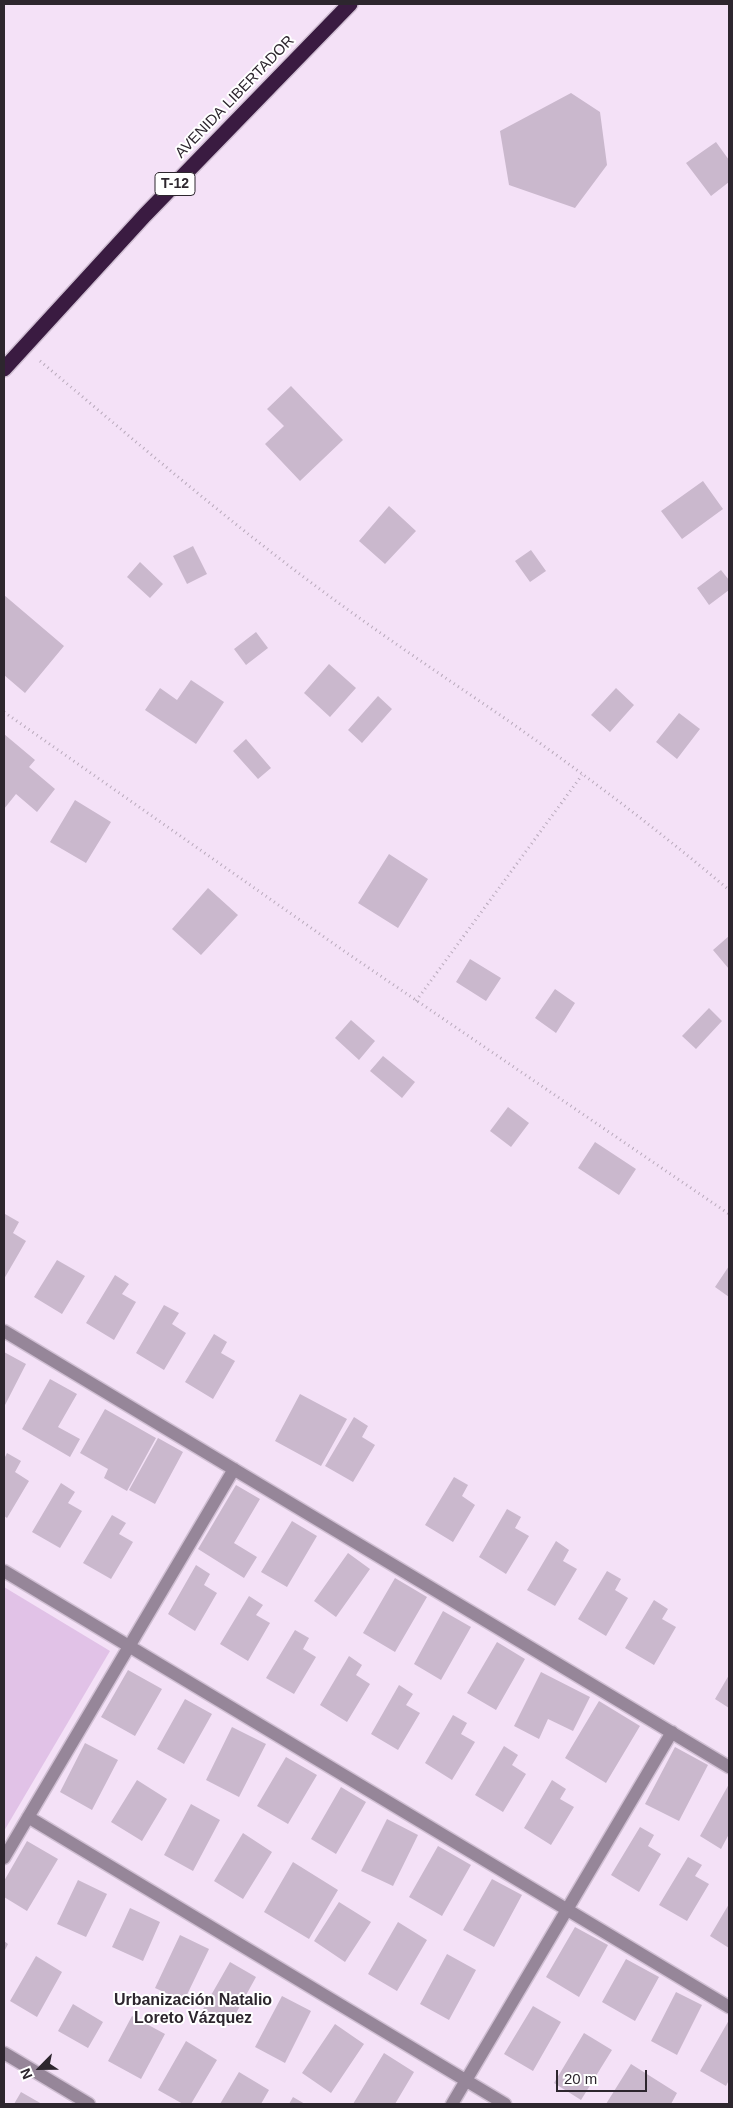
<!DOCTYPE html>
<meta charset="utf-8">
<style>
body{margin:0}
#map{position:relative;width:733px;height:2108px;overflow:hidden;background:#f4e1f7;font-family:Arial,sans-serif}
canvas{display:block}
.frame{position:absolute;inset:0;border:5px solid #2d262e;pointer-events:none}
.north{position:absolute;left:15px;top:2043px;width:50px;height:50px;-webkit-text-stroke:4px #fff;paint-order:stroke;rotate:247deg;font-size:14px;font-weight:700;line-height:20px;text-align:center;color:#2d262e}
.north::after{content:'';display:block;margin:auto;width:18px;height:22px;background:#2d262e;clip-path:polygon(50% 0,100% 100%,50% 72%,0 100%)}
.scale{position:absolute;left:556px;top:2070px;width:91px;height:22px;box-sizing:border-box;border:2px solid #2d262e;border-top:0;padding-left:6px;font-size:15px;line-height:18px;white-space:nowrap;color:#2d262e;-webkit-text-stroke:4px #fff;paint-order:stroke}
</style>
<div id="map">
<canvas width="733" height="2108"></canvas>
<div class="frame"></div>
<div class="north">N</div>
<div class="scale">20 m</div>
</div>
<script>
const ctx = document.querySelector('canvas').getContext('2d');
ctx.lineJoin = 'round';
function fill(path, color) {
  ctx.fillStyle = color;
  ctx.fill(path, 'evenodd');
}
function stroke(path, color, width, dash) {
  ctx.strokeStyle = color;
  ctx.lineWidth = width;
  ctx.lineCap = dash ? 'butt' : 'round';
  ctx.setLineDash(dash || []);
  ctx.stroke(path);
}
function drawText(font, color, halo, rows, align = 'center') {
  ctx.font = font + ' Arial,sans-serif';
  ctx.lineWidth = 4;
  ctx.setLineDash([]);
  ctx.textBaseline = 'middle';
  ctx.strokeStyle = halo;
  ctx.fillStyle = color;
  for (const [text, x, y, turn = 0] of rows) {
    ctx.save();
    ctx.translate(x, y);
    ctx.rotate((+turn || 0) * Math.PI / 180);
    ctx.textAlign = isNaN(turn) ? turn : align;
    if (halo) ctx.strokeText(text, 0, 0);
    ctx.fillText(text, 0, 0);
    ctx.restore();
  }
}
const green = new Path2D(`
 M4,1587L110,1651L4,1831Z`);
const building = new Path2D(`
 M571,93L600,112L607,165L575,208L509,185L500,131Z
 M716,142L729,160V182L711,196L686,163Z
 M291,386L343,440L300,481L265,444L284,426L267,409Z
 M703,481L723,509L682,539L661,511Z
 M389,506L416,531L385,564L359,541Z
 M193,546L207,574L187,584L173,556Z
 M531,550L546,571L530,582L515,561Z
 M140,562L163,584L150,598L127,577Z
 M721,570L729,580V590L709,605L697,588Z
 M4,595L64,646L25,693L4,675Z
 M256,632L268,648L246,665L234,649Z
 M329,664L356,688L330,717L304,693Z
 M191,680L224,702L196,744L145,710L160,688L177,700Z
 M616,688L634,705L610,732L591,715Z
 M378,696L392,709L362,743L348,730Z
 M679,713L700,729L677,759L656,742Z
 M4,734L35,760L29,767L55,789L37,812L16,794L4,809Z
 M246,739L271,768L258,779L233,751Z
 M75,800L111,822L86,863L50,842Z
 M389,854L428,879L398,928L358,903Z
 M208,888L238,915L201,955L172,929Z
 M729,936V969L713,950Z
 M470,959L501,978L486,1001L456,982Z
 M555,989L575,1003L556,1033L535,1018Z
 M709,1008L722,1021L696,1049L682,1036Z
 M351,1020L375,1041L359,1060L335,1038Z
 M383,1056L415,1082L402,1098L370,1071Z
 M508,1107L529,1123L511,1147L490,1131Z
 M595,1142L636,1169L619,1195L578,1168Z
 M5,1214L19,1222L13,1233L26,1241L4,1279Z
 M57,1260L85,1276L62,1314L34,1297Z
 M729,1266V1297L715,1287Z
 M115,1275L129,1284L122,1294L136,1302L114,1340L86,1323Z
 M164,1305L179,1313L172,1324L186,1333L164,1370L136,1353Z
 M214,1334L227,1342L221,1353L235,1361L213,1399L185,1382Z
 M4,1352L26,1364L4,1407Z
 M50,1379L77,1394L58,1427L80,1439L70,1457L22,1429Z
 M300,1394L347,1419L321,1466L275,1441Z
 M105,1409L156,1438L127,1491L104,1478L108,1469L80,1453Z
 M354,1417L368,1426L362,1437L375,1445L353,1482L325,1466Z
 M158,1438L183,1452L155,1504L129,1490Z
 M7,1453L21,1461L15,1472L29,1481L7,1518L4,1516V1459Z
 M454,1477L468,1485L462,1496L475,1505L453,1542L425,1525Z
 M61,1483L75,1492L68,1503L82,1511L60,1548L32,1532Z
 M236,1485L260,1499L234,1543L257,1557L244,1578L198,1549Z
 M507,1509L521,1517L515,1528L529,1536L506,1574L479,1557Z
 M112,1515L126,1523L119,1534L133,1542L111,1579L83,1563Z
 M292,1521L317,1536L287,1587L261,1572Z
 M556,1541L569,1550L563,1561L577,1569L555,1606L527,1590Z
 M348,1553L370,1569L336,1617L314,1601Z
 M196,1565L210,1574L204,1585L217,1593L195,1631L168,1614Z
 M607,1571L621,1579L615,1590L628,1598L606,1636L578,1619Z
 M395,1578L427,1597L395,1652L363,1633Z
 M249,1596L263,1605L256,1615L270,1623L248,1661L220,1644Z
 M654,1600L668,1609L662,1619L676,1627L654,1665L625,1648Z
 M443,1611L471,1627L441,1680L414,1664Z
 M295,1630L309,1638L303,1649L316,1657L294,1694L266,1678Z
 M497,1642L525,1659L496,1710L467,1693Z
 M349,1656L362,1665L356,1675L370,1684L347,1722L320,1705Z
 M128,1670L162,1689L135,1736L101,1717Z
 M541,1672L590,1697L573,1731L548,1719L539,1739L514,1726Z
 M729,1675V1708L715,1699Z
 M399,1685L413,1694L406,1705L420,1713L398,1750L371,1734Z
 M185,1699L212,1714L184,1764L157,1749Z
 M599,1701L640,1726L606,1783L565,1758Z
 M453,1715L467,1723L461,1734L475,1742L452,1780L425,1763Z
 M232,1727L266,1744L239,1797L206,1780Z
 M85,1743L118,1760L92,1810L60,1792Z
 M504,1746L518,1755L512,1765L526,1774L503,1812L475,1795Z
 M675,1747L708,1765L679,1821L645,1804Z
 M286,1757L317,1775L288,1824L257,1806Z
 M137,1780L167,1799L142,1841L111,1822Z
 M552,1780L566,1789L560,1799L574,1807L551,1845L524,1828Z
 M729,1784V1834L721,1849L700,1836Z
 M341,1787L366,1802L336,1854L311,1839Z
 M191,1804L220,1820L193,1871L164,1855Z
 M387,1819L418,1835L393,1886L361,1871Z
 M640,1827L654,1835L648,1846L661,1854L639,1892L611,1875Z
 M243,1833L272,1852L243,1899L214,1881Z
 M27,1841L58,1859L27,1911L4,1897V1881Z
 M438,1846L471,1865L442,1916L409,1897Z
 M688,1857L702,1865L695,1876L709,1884L687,1921L659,1905Z
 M293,1862L338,1890L309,1939L264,1912Z
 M492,1879L522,1895L494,1947L463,1930Z
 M78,1880L107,1894L86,1937L57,1924Z
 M339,1902L371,1922L345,1962L314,1941Z
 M729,1904V1948L710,1936Z
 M130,1908L160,1922L143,1961L112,1947Z
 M398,1922L427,1940L397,1991L368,1974Z
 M575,1927L608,1945L579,1997L546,1977Z
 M180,1935L209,1949L184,2001L155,1988Z
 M4,1941L8,1944L4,1952Z
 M447,1954L476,1970L449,2020L420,2004Z
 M36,1956L62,1972L37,2017L10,2001Z
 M626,1959L659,1977L635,2021L602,2002Z
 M230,1962L256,1977L229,2026L202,2011Z
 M676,1992L702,2005L677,2055L651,2041Z
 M282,1996L311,2011L285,2063L255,2047Z
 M73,2004L103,2022L88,2048L58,2031Z
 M533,2006L561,2022L533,2071L504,2054Z
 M132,2016L165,2034L141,2079L108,2061Z
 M729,2020V2080L726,2086L700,2071Z
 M335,2024L364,2044L331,2093L302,2073Z
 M584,2033L612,2050L581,2100L554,2083Z
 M186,2041L217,2060L191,2104H183L158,2090Z
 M384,2053L414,2072L395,2104H353Z
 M631,2064L677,2093L671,2104H606Z
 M239,2072L269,2090L261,2104H220Z
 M21,2092L42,2104H14Z
 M293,2097L305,2104H289Z`);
const path = new Path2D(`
 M40,361C133,439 224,518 321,590C380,634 440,674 500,715C579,770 656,828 729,890
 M4,712L344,951L729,1214
 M416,1001L582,775`);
const minor = new Path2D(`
 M4,1331L729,1767
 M4,1571L729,2007
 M28,1817L505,2104
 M4,1858L234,1469
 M4,2053L89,2104
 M452,2104L672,1732`);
const highway = new Path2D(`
 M4,369L145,215L350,4`);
const shields = [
 [175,184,40]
];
const shieldNames = [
 ["T-12",175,184]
];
const streetNames = [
 ["AVENIDA LIBERTADOR",235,97,-46]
];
const neighbourhoodNames = [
 ["Urbanización Natalio",193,2001],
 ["Loreto Vázquez",193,2019]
];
fill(green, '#e1c2e7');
fill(building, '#cab8cd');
stroke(minor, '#d0bfd3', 15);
stroke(highway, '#d0bfd3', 18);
stroke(path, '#b8a9bb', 3, [1, 4]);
stroke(minor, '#968699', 12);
stroke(highway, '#3a1b41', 15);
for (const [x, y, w] of shields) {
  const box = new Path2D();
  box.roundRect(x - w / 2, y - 11.5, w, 23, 4);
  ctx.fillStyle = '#fff';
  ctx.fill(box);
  stroke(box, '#2d262e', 1);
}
drawText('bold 14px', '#2d262e', null, shieldNames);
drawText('15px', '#2d262e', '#fff', streetNames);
drawText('bold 16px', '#2d262e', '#fff', neighbourhoodNames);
</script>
